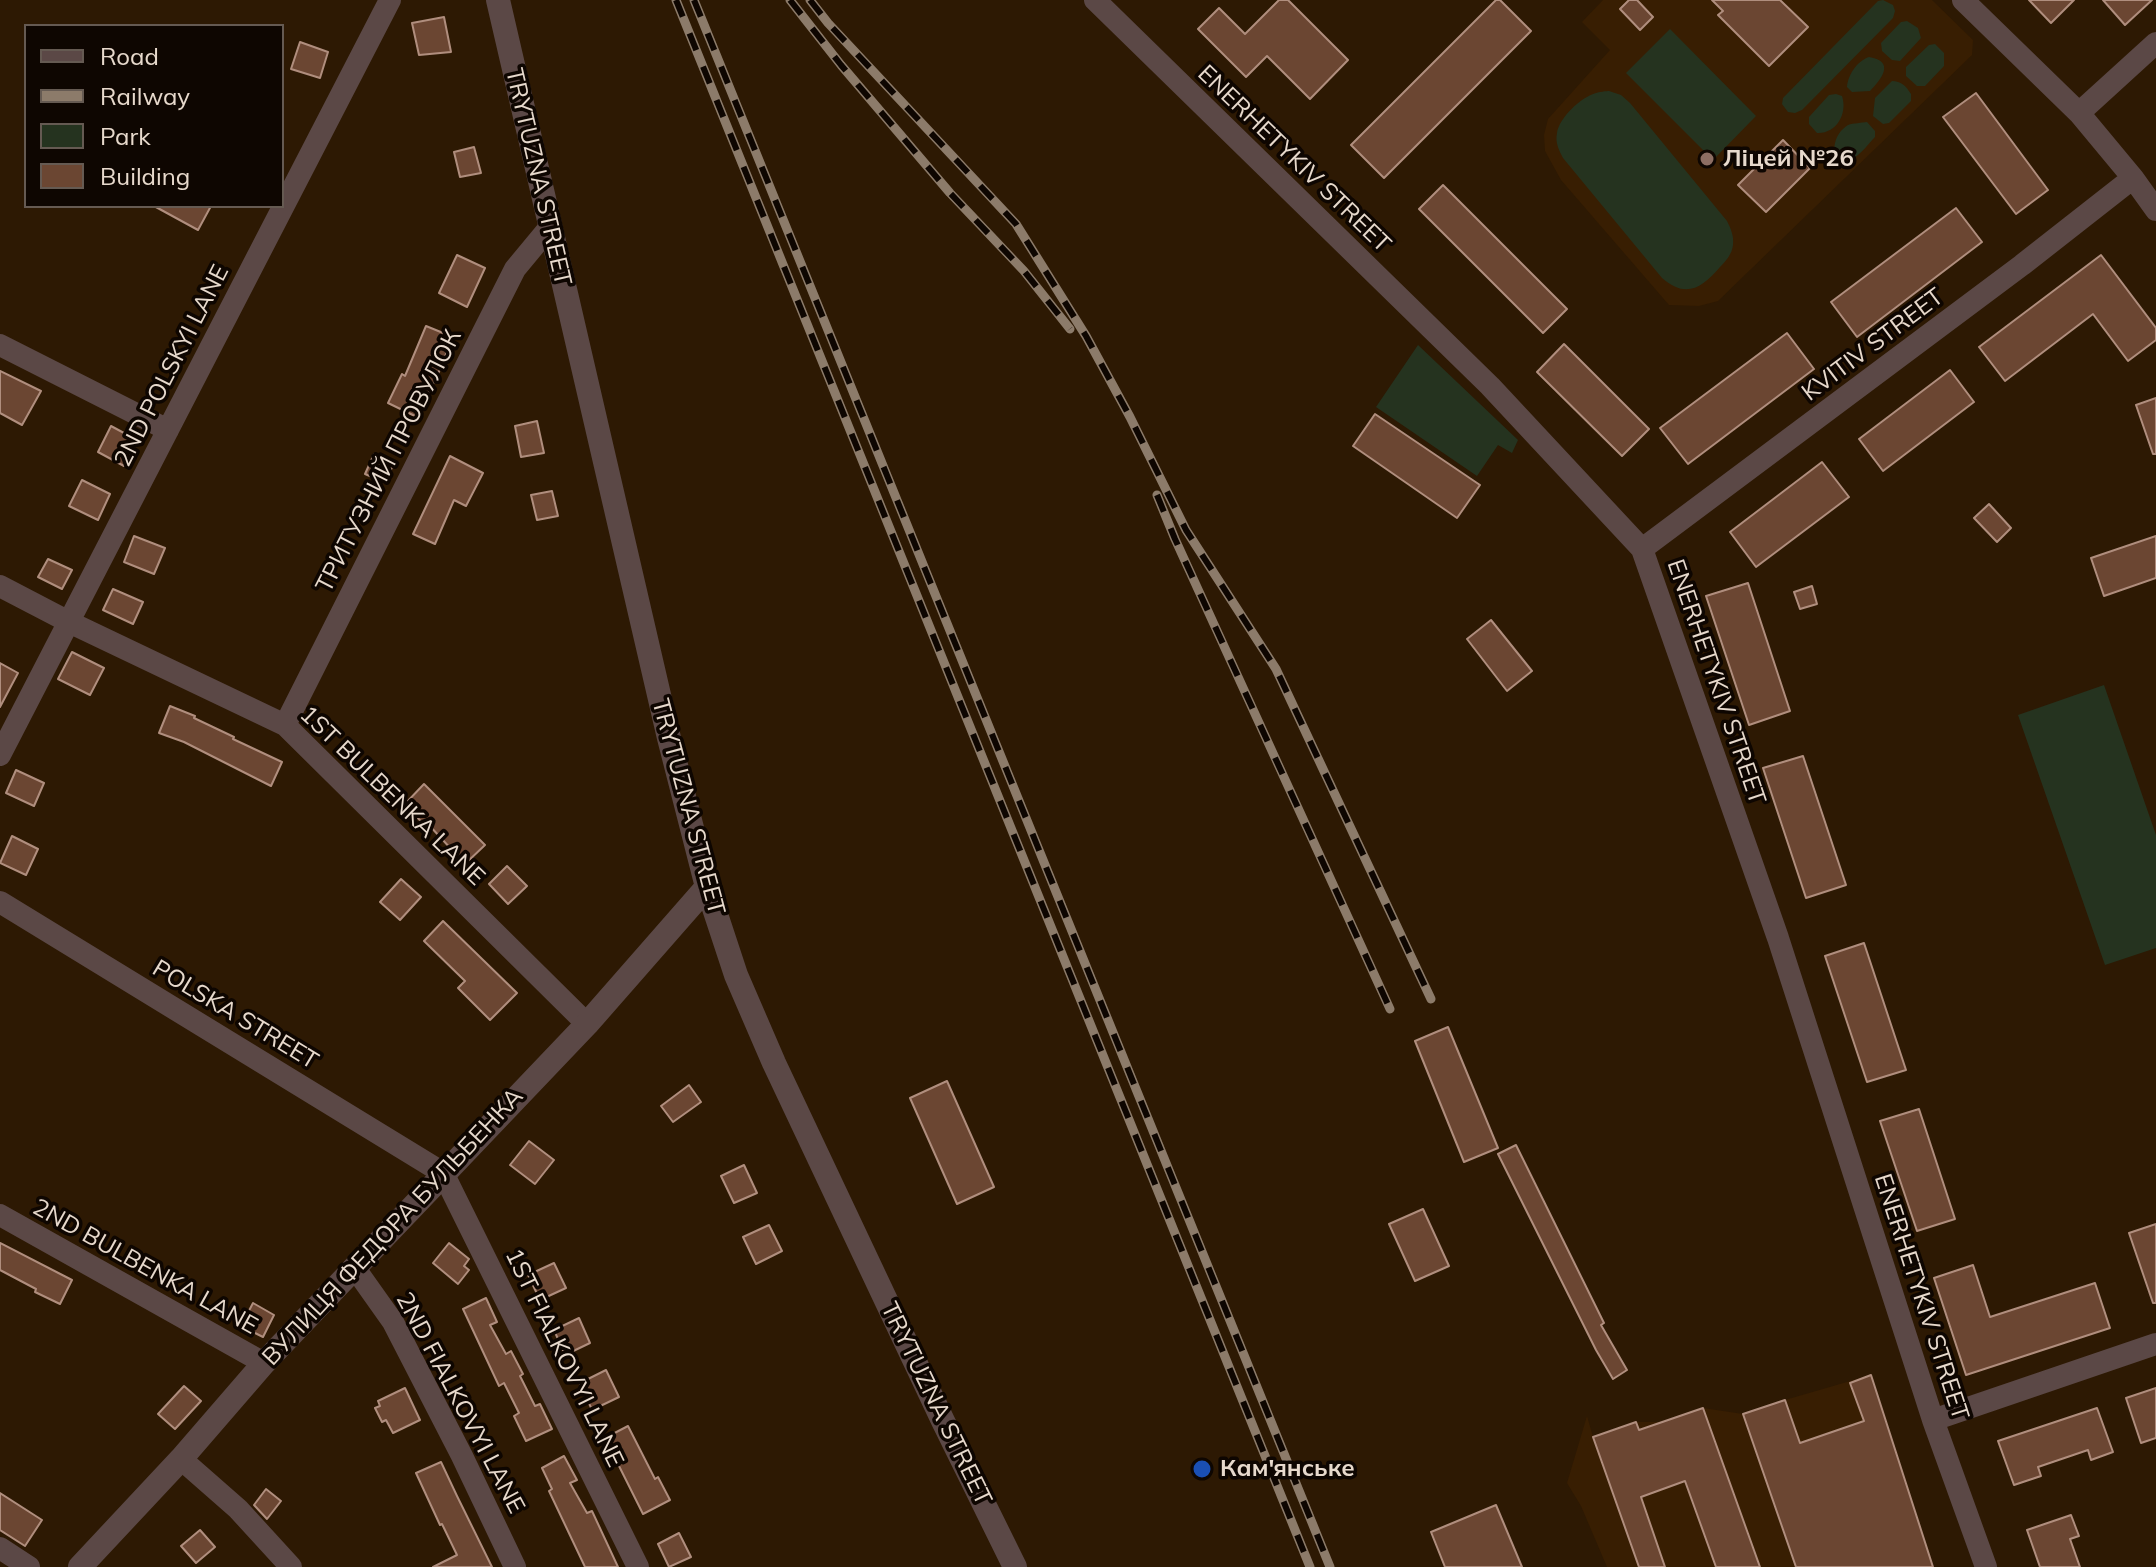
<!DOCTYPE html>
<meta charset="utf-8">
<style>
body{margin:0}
#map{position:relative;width:2156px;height:1567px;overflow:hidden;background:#2d1903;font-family:Mulish,sans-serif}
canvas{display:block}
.legend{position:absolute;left:24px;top:24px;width:260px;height:184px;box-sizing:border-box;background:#0e0601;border:2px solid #655a52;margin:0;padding:10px 14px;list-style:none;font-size:24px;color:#e7d9cc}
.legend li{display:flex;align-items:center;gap:16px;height:40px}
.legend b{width:40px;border:2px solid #655a52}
</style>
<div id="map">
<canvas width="2156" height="1567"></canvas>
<ul class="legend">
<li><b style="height:10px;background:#5b4846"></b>Road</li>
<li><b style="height:10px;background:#8c7b6a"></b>Railway</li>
<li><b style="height:22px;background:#25331f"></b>Park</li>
<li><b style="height:22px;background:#6b4632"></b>Building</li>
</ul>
</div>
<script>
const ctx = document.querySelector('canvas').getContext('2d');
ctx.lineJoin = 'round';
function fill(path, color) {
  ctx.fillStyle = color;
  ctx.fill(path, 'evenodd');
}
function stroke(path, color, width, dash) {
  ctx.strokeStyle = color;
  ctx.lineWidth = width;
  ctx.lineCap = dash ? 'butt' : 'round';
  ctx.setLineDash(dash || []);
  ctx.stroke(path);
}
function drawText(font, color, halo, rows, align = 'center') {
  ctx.font = font + ' Mulish,sans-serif';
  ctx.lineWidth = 7;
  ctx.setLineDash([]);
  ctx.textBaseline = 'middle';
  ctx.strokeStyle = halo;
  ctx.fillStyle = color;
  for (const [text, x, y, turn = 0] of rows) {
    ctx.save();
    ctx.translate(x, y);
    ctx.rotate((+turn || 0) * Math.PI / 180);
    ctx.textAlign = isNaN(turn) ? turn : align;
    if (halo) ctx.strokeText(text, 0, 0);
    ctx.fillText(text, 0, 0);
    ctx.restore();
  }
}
const built = new Path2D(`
 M1603,0H1932L1973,40L1972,55L1718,301L1699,306L1669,305L1561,180L1545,151L1544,135L1548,119L1610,50L1582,22Z
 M1871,1375L1933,1567H1607L1581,1506L1567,1483L1587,1416L1593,1437L1636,1422H1664L1703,1408L1743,1414L1785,1400Z`);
const green = new Path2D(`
 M1883,0L1893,5L1895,11L1893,18L1802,110L1795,113L1788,112L1782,104L1783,98L1878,1Z
 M1907,21L1918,28L1921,38L1900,61L1892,60L1882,51L1881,43L1901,22Z
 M1670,29L1756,116L1713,160L1626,73Z
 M1935,44L1944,53V66L1925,86H1917L1906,76V67L1929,45Z
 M1869,57C1896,61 1881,80 1870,91L1852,92L1847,87C1848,75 1857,61 1869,57Z
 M1892,81C1901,81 1906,86 1911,94V101L1889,123L1883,124L1873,116L1875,98Z
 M1609,91L1621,95L1630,103L1727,221C1731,229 1734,236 1733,245C1732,254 1726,261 1720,267C1702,288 1686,299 1662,278L1563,158C1559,150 1555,143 1557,133C1559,118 1581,97 1596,93C1598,92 1607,91 1609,91Z
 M1836,94L1842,96C1848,114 1836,134 1817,133L1809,124V117L1829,95Z
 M1867,122L1875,131V137C1869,143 1860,156 1851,159C1828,164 1831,135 1848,125C1853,123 1862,123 1867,122Z
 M1418,345L1518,440L1512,453L1498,445L1477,476L1376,407Z
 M2104,685L2156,835V948L2105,965L2018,715Z`);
const building = new Path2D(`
 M1279,0H1288L1348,60L1310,99L1267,56L1246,77L1198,29L1219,8L1245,34Z
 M1496,0H1500L1531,31L1384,178L1351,145Z
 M1629,0H1637L1653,17L1640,30L1620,9Z
 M1712,0H1780L1808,27L1769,66L1718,15L1723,11Z
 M2029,0H2074L2051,23Z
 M2103,0H2152L2125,25Z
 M444,17L451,52L419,55L412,23Z
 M300,42L328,52L320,78L291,69Z
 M1976,93L2048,190L2016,214L1943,117Z
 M1783,140L1810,168L1766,212L1738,185Z
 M474,147L481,173L460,177L454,152Z
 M1443,185L1567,309L1543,333L1419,209Z
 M154,206H211L198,230Z
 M1956,208L1982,242L1857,337L1831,302Z
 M457,255L485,268L467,307L439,293Z
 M2101,255L2156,328V340L2128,361L2093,314L2005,381L1979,347Z
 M426,326L453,337L438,374L417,417L388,403L402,374L405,376Z
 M1787,333L1814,369L1688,464L1660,428Z
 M1564,344L1649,429L1622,456L1537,372Z
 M1950,370L1974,402L1883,471L1859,439Z
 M0,371L41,391L22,425L0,413Z
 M2156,398V454H2153L2136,405Z
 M1375,414L1480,485L1457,518L1353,446Z
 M537,421L544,453L521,457L515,426Z
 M111,426L137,440L124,466L98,452Z
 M374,454L394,462L386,483L365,474Z
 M450,456L483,473L466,506L454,500L435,544L413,534Z
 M1822,462L1849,497L1756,567L1730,532Z
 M82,480L110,494L98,520L69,506Z
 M552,491L558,516L537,520L531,495Z
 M1989,504L2011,528L1997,542L1974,518Z
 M134,536L165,548L154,574L124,562Z
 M2156,536V578L2104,596L2091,558Z
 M48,559L72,570L62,589L38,577Z
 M1748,583L1790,711L1749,725L1706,596Z
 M1812,586L1817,604L1800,609L1794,592Z
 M113,589L143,602L133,624L103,610Z
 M1491,620L1532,671L1507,691L1467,639Z
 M72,652L104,668L90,695L58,679Z
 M0,663L18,673L0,707Z
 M170,706L195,716L194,718L234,737L233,739L282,762L271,786L184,742L159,733Z
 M1803,756L1846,885L1806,898L1763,768Z
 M16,770L44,783L34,806L6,793Z
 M424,784L485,845L465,864L428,824L426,826L404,805Z
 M12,836L38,849L26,875L0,863Z
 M507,866L527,886L508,904L489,884Z
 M401,879L421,897L400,920L380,902Z
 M443,921L517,993L490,1020L458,988L465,981L424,941Z
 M1864,943L1906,1070L1867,1082L1825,956Z
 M1448,1027L1498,1148L1464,1162L1415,1041Z
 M947,1081L994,1187L957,1204L910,1098Z
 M689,1085L701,1102L673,1122L661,1106Z
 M1919,1109L1955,1219L1917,1231L1880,1121Z
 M529,1141L554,1160L535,1184L510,1165Z
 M1516,1145L1604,1323L1601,1325L1627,1370L1613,1379L1596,1350L1498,1154Z
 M744,1165L757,1193L734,1203L721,1176Z
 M1423,1209L1449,1266L1415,1281L1389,1224Z
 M2156,1224V1303H2153L2129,1233Z
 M769,1225L782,1251L756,1264L743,1237Z
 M0,1243L72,1280L60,1304L35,1292L36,1289L0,1270Z
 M449,1243L469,1259L464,1266L469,1270L458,1284L433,1263Z
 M554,1263L566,1288L540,1300L528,1275Z
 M1973,1265L1990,1317L2095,1283L2110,1328L1966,1375L1934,1278Z
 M486,1298L497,1322L490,1325L506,1354L511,1351L523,1374L520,1376L535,1406L540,1404L552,1429L526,1441L514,1416L519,1413L504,1383L499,1386L463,1309Z
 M253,1303L274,1315L263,1337L241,1326Z
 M579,1318L590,1343L565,1355L554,1330Z
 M606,1370L619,1397L592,1410L580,1383Z
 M1871,1375L1933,1567H1796L1743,1414L1785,1400L1800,1443L1864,1421L1850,1383Z
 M184,1386L201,1401L175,1429L158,1414Z
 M405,1388L420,1420L393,1433L386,1420L382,1422L375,1408L380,1406L378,1401Z
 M2156,1388V1438L2141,1443L2126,1398Z
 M1703,1408L1760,1567H1716L1685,1481L1641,1497L1665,1567H1639L1593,1437L1636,1422L1639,1430Z
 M2097,1408L2113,1452L2091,1460L2088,1450L2038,1467L2041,1476L2014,1485L1998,1441Z
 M628,1426L655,1479L658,1477L670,1500L643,1514L605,1438Z
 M564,1456L577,1480L570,1483L587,1513L592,1511L618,1567H585L549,1491L552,1489L542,1468Z
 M441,1462L457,1496L492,1567H433L457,1555L442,1524L440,1525L416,1473Z
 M266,1489L281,1501L267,1519L254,1505Z
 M0,1493L42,1520L25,1546L0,1530Z
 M1496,1505L1522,1567H1445L1431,1532Z
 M2071,1515L2079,1536L2070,1539L2080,1567H2040L2027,1530Z
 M200,1530L215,1547L196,1563L181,1546Z
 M679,1533L691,1557L669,1567L658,1544Z`);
const minor = new Path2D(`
 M1095,0L1490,386L1642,549L1778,938L1933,1420L1986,1567
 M1963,0L2079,113L2133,178L2156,210
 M2079,113L2156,43
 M0,345L168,430
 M1642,549L2022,265L2133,178
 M0,586L69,622L285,725L587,1024
 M285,725L515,269L549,228
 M0,755L390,0
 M0,902L443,1173L638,1567
 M0,1215L264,1363
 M354,1267L393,1322L462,1456L515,1567
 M1933,1420L2156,1344
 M181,1459L238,1509L291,1567
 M0,1548L29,1567`);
const tertiary = new Path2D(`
 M498,0L669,738L707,887L736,975L774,1063L943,1421L1015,1567
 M80,1567L181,1459L264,1363L587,1024L707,887`);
const rail = new Path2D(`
 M676,0L1310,1567
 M694,0L1330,1567
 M790,0L841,65L950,193L1024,271L1070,329
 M810,0L828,23L1016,224L1086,336L1130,417L1186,530L1276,669L1431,999
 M1157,495L1175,539L1390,1009`);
const markers = [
 [1707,159,8,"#8d6e63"],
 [1202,1469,10,"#1a4fb4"]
];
const streetNames = [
 ["ENERHETYKIV STREET",1294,159,44],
 ["TRYTUZNA STREET",538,177,77],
 ["KVITIV STREET",1873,345,-37],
 ["2ND POLSKYI LANE",172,366,-63],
 ["ТРИТУЗНИЙ ПРОВУЛОК",389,461,-63],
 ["ENERHETYKIV STREET",1716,682,71],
 ["1ST BULBENKA LANE",392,796,44],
 ["TRYTUZNA STREET",688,807,75],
 ["POLSKA STREET",235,1015,31],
 ["ВУЛИЦЯ ФЕДОРА БУЛЬБЕНКА",393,1227,-47],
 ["2ND BULBENKA LANE",145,1267,29],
 ["ENERHETYKIV STREET",1921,1297,72],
 ["1ST FIALKOVYI LANE",564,1358,64],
 ["2ND FIALKOVYI LANE",460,1403,62],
 ["TRYTUZNA STREET",936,1404,64]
];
const poiNames = [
 ["Ліцей №26",1723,159],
 ["Кам'янське",1220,1469]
];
fill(built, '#381e02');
fill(green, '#25331f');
fill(building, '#6b4632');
stroke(building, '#b08e7e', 2);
stroke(minor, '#5b4846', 22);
stroke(tertiary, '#5b4846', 24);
stroke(rail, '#8c7b6a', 9);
stroke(rail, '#0e0601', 6, [18]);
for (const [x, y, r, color] of markers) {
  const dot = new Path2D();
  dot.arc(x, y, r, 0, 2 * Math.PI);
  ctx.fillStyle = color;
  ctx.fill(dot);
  stroke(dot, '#0e0601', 3);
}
drawText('24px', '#e7d9cc', '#0e0601', streetNames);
drawText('bold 24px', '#e7d9cc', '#0e0601', poiNames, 'left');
</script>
